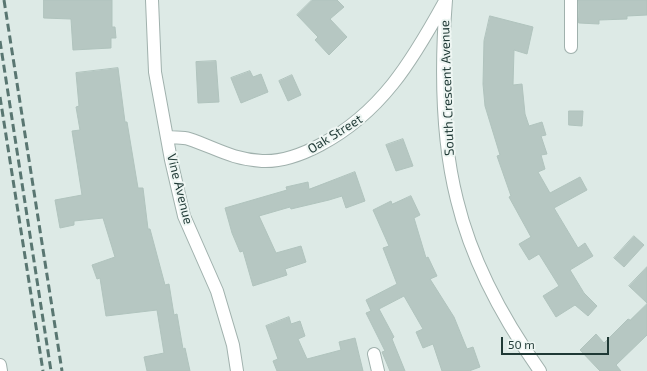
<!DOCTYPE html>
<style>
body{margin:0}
#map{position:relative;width:647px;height:371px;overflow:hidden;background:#ddeae6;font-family:"Exo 2",sans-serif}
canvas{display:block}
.scale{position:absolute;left:501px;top:337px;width:108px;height:18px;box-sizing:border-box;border:2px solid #1f3935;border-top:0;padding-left:5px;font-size:12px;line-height:14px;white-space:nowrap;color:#1f3935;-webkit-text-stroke:3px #eef6f3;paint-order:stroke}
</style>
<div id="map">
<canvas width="647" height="371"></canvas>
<div class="scale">50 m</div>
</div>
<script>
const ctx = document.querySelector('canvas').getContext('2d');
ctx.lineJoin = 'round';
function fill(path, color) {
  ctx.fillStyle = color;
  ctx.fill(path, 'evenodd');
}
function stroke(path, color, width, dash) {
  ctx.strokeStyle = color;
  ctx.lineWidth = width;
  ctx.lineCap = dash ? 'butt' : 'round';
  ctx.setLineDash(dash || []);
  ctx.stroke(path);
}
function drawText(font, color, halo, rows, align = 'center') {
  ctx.font = font + ' "Exo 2",sans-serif';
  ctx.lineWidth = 4;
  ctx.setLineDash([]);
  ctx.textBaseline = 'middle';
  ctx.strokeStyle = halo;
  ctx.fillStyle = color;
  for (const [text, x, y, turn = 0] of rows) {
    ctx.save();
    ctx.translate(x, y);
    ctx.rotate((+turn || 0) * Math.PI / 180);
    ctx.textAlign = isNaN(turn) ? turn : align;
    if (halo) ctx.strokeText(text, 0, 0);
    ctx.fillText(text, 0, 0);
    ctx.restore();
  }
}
const building = new Path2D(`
 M44,0H112V27H115L116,38H111V48L73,50L71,19L44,18Z
 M312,0H337L344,7L330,19L347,37L329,55L315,40L318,37L297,15Z
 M578,0H647V15L627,16V19L599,20V24L579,23Z
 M490,16L533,27L527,54L514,50L513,85L522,84L525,114L529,126L542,122L546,135L541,136L547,154L541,155L545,169L538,172L550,193L580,177L587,190L554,208L578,248L585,243L593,256L570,270L584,293L597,306L588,316L575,305L556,317L543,296L559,286L539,254L529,260L519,244L531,237L509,197L511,196L497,156L500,155L485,106L483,84L484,41Z
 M216,61L219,102L198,103L196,62Z
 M118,68L125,122H127L138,188H143L148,229H150L165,285L169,284L174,315L177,314L183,349L185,348L190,371H147L144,357L164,353L157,310L106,316L100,278L97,279L92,265L115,257L103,218L74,221V225L60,228L55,200L82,195L72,131L80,130L76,107L79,106L76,73Z
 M250,71L253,77L261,74L268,92L241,103L231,78Z
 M292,75L301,95L288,101L279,81Z
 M569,111H583L582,126L569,125Z
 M403,139L413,166L396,171L386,145Z
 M355,172L365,201L346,208L342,196L329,200L291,209L290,207L259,216L276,253L301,246L306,262L285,269L287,275L253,286L243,251L240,252L232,233L225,208L287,190L286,187L308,182L309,189Z
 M411,196L420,215L414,218L426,258L428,257L437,276L430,279L454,317L467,349L473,347L480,367L469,371H442L433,344L423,348L416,332L423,329L404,296L379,309L394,337L392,339L405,371H390L382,352L385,351L366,313L371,311L366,300L397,284L383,248L389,246L373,210L391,201L392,204Z
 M634,236L644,245L624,267L614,258Z
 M647,267V303L629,286Z
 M647,304V335L616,365L621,371H600L580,350L596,334L604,343L628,319L630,320Z
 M289,317L291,324L300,321L305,336L298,339L307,359L341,350L339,342L355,338L363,371H277L273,361L278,359L266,326Z`);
const minor = new Path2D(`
 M152,0L155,72L171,160L184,216L217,291L233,345L237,371
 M446,0C441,64 441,137 457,200C472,262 503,319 540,371
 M571,0V47
 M168,137C175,138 183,137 189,139C216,148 231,159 262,161C282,162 303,154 320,145C381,113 412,61 444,3
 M374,354L378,371
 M0,365L1,371`);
const rail = new Path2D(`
 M4,0L62,371
 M0,41L51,371
 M0,97L43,371`);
const streetNames = [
 ["South Crescent Avenue",447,88,-92],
 ["Oak Street",335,134,-32],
 ["Vine Avenue",180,189,76]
];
fill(building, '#b6c7c2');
stroke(building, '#b0c3bd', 1);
stroke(minor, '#a0b1ad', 14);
stroke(minor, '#fff', 12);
stroke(rail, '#597671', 3, [8, 4]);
drawText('13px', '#1f3935', '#eef6f3', streetNames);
</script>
